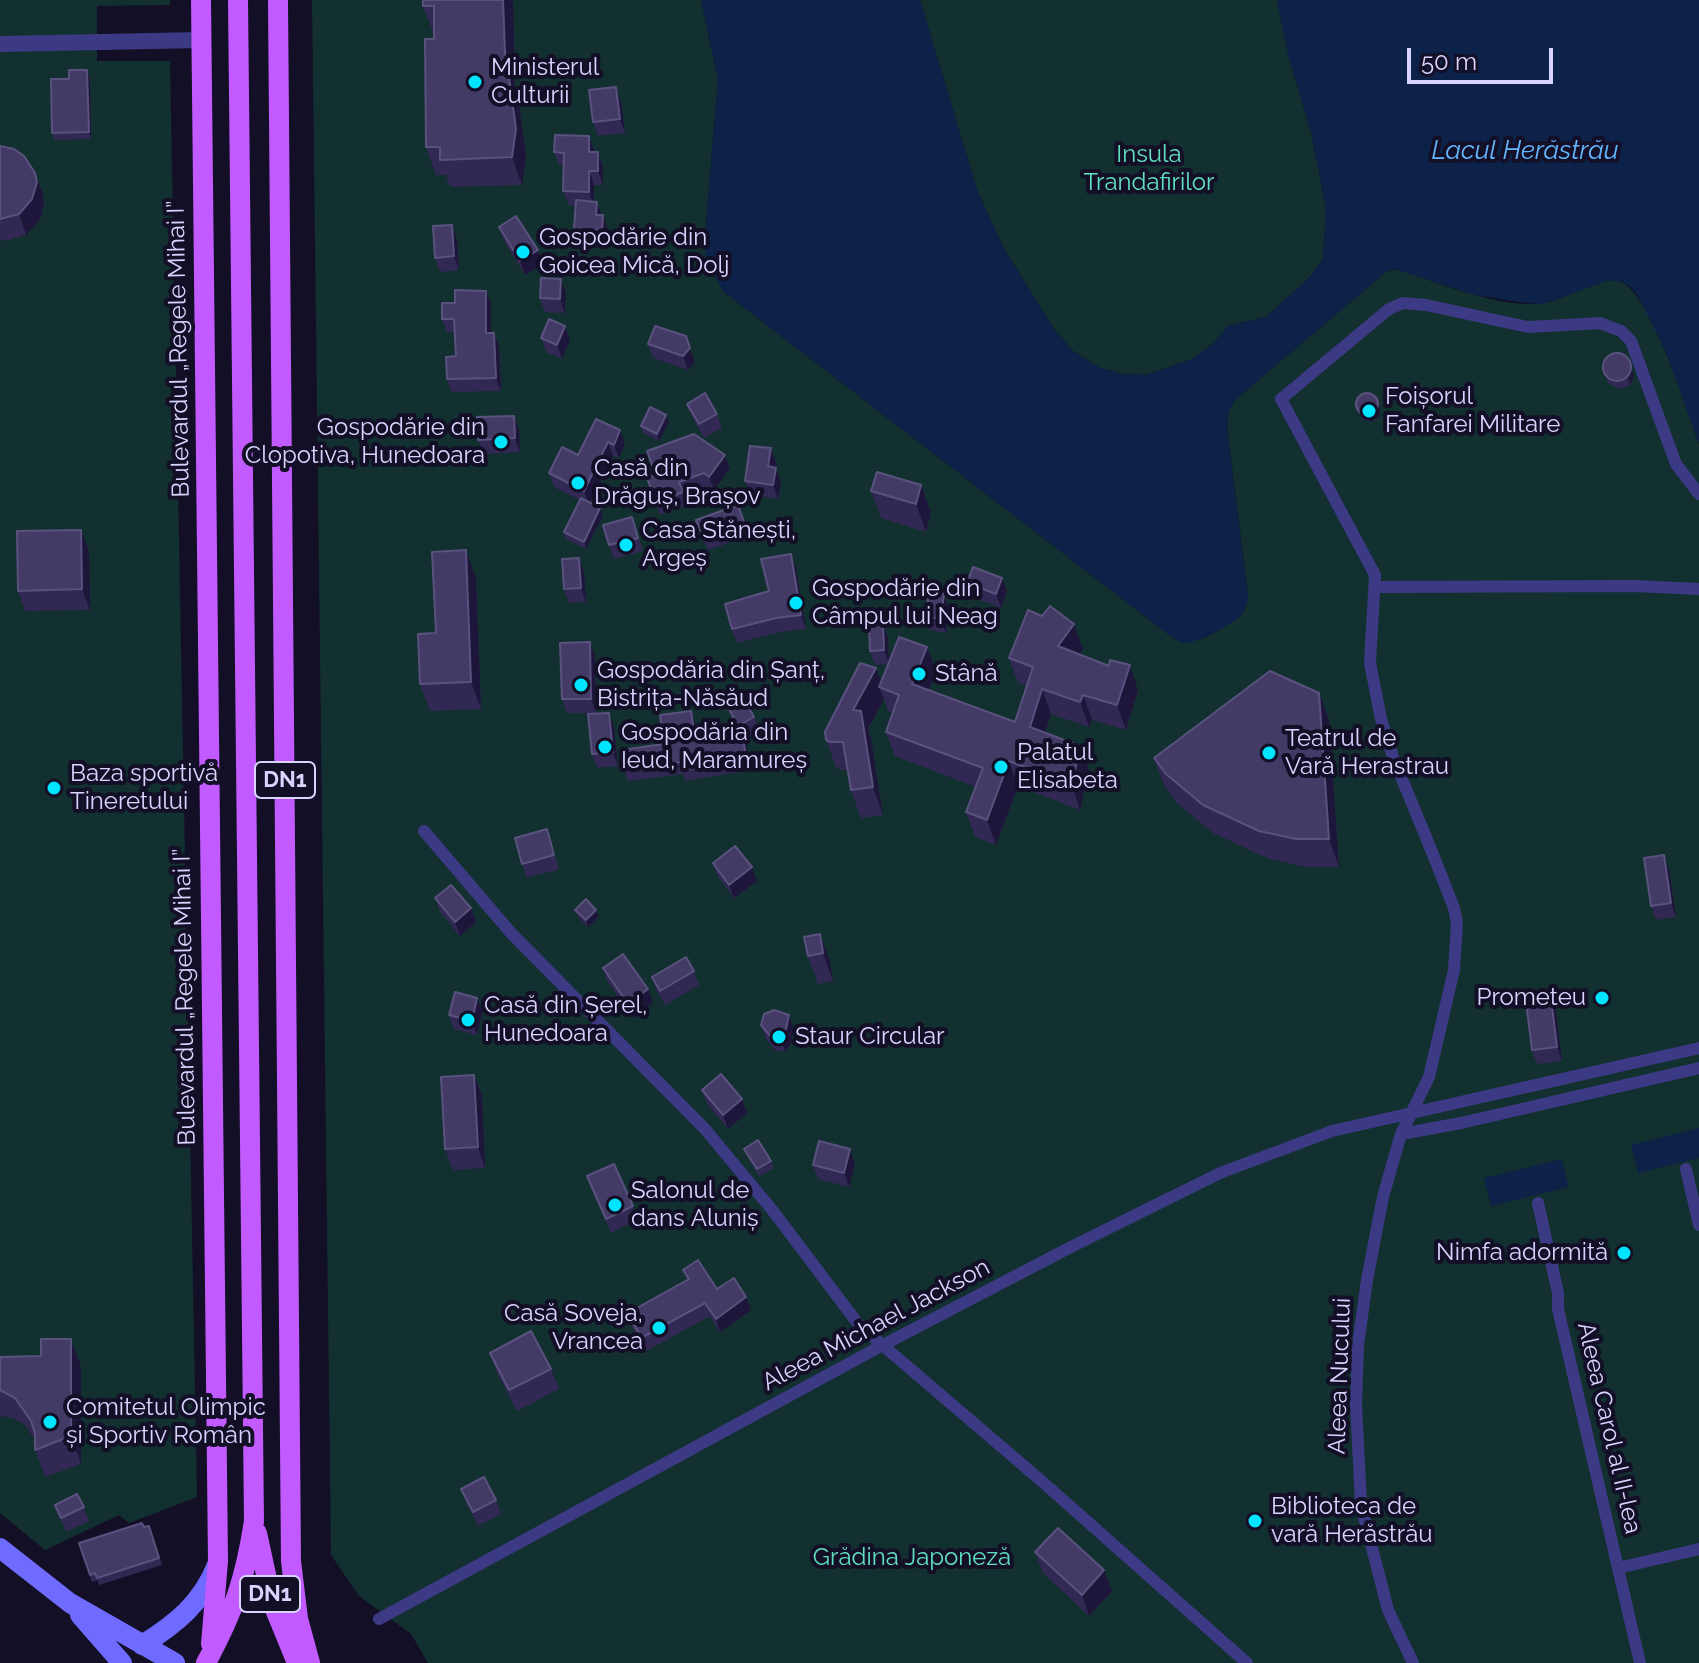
<!DOCTYPE html>
<meta charset="utf-8">
<style>
body{margin:0}
#map{position:relative;width:1699px;height:1663px;overflow:hidden;background:#130f26;font-family:Raleway,sans-serif}
canvas{display:block}
.scale{position:absolute;left:1407px;top:48px;width:146px;height:36px;box-sizing:border-box;border:4px solid #d9d4ff;border-top:0;padding-left:10px;font-size:24px;line-height:28px;white-space:nowrap;color:#d9d4ff;-webkit-text-stroke:6px #130f26;paint-order:stroke}
</style>
<div id="map">
<canvas width="1699" height="1663"></canvas>
<div class="scale">50 m</div>
</div>
<script>
const ctx = document.querySelector('canvas').getContext('2d');
ctx.lineJoin = 'round';
function fill(path, color) {
  ctx.fillStyle = color;
  ctx.fill(path, 'evenodd');
}
function stroke(path, color, width, dash) {
  ctx.strokeStyle = color;
  ctx.lineWidth = width;
  ctx.lineCap = dash ? 'butt' : 'round';
  ctx.setLineDash(dash || []);
  ctx.stroke(path);
}
function drawText(font, color, halo, rows, align = 'center') {
  ctx.font = font + ' Raleway,sans-serif';
  ctx.lineWidth = 8;
  ctx.setLineDash([]);
  ctx.textBaseline = 'middle';
  ctx.strokeStyle = halo;
  ctx.fillStyle = color;
  for (const [text, x, y, turn = 0] of rows) {
    ctx.save();
    ctx.translate(x, y);
    ctx.rotate((+turn || 0) * Math.PI / 180);
    ctx.textAlign = isNaN(turn) ? turn : align;
    if (halo) ctx.strokeText(text, 0, 0);
    ctx.fillText(text, 0, 0);
    ctx.restore();
  }
}
const green = new Path2D(`
 M0,0H170V5L97,6V61H170L197,1497L129,1523L119,1515L45,1550L0,1513Z
 M312,0H701L718,79L704,248L724,292L1173,638C1195,649 1221,629 1240,616L1248,596L1227,427L1229,411L1235,400L1387,271L1395,269C1437,281 1499,310 1543,303C1566,300 1598,276 1619,281C1649,288 1688,413 1699,444V1663H428L411,1634L359,1596L331,1555Z
 M920,0H1277L1288,54L1311,132L1326,208L1323,259L1310,277L1266,317L1228,326L1214,343L1192,359L1146,375L1123,374L1100,368L1073,351L1054,329L1003,247L977,190Z`);
const water = new Path2D(`
 M701,0H920L977,190L1003,247L1054,329L1073,351L1100,368L1123,374L1146,375L1192,359L1214,343L1228,326L1266,317L1310,277L1323,259L1326,208L1311,132L1288,54L1277,0H1699V444L1666,352L1638,296L1631,287L1621,281H1607L1543,304L1525,303L1475,295L1395,269L1387,271L1235,400L1229,411L1227,427L1248,596C1247,602 1246,609 1242,614C1235,623 1196,644 1184,643C1181,642 1176,639 1173,638L724,292L711,270L704,248L718,79Z
 M1699,1128V1158L1638,1173L1631,1145Z
 M1562,1159L1569,1187L1491,1206L1484,1178Z`);
const pedestrian = new Path2D(`
 M1376,587L1634,586L1699,589
 M424,831L511,933L705,1129L773,1211L859,1325L1045,1484L1247,1663
 M1401,1134L1461,1123L1699,1068
 M1686,1169L1699,1225
 M1538,1203L1558,1293V1309L1640,1663
 M1618,1568L1699,1549
 M379,1619L881,1346L1069,1248L1220,1173L1332,1131L1699,1048
 M1413,1663L1388,1610L1361,1505L1356,1403L1358,1345L1367,1280L1383,1197L1401,1134L1429,1077L1454,970L1457,923L1454,908L1432,852L1393,757L1381,719L1370,663L1375,575L1281,399L1389,309L1403,303L1426,305L1528,327L1600,323L1621,331L1631,341L1676,464L1699,494`);
const minor = new Path2D(`
 M0,44L201,40`);
const secondary = new Path2D(`
 M0,1548L70,1603L175,1663
 M80,1615L122,1663
 M142,1645C176,1624 202,1603 217,1565`);
const primary = new Path2D(`
 M201,0L218,1561L211,1644
 M278,0L291,1561L298,1619L310,1663
 M257,1533L272,1602L297,1663
 M206,1663C234,1611 245,1580 254,1521L238,0`);
const wall = new Path2D(`
 M513,0L515,96L519,105L526,157L522,185L450,187L446,175H436L426,147L434,34L423,6Z
 M90,77L91,139L55,140L52,133L69,79Z
 M621,101L625,133L598,136L593,122Z
 M589,136L594,152H598L603,166V185H594V202L608,229L607,244L580,243L574,229L576,205H569L563,191L564,166H560L554,152Z
 M0,146L35,173L43,194L44,203L40,220L26,235L5,241L0,239Z
 M499,227L543,264L525,275L504,241Z
 M457,239L459,270L440,272L435,258Z
 M486,291L491,304V333H494L499,346L501,391L451,392L447,379L456,356L455,332H447L442,319L455,303Z
 M566,293L565,313L545,312L540,298Z
 M655,326L695,362L688,370L653,358L648,344Z
 M541,338L570,340L562,359L546,352Z
 M1602,367L1634,376L1630,385L1621,389L1608,383Z
 M1378,401L1380,408V416L1370,422L1363,420L1356,407Z
 M687,404L717,414L722,428L704,438L692,417Z
 M514,416L519,430L520,452L483,454L478,440Z
 M596,419L625,444L619,458L613,456L590,503L600,508L603,515L586,549L566,539L564,532L580,500L554,487L549,473L578,455Z
 M669,422L659,441L643,433L641,426Z
 M771,448L776,462L775,468L781,482L778,499L750,495L745,481Z
 M725,455L730,468L714,490L709,486L684,495L687,505L660,515L647,478Z
 M921,485L931,513L926,532L881,518L871,491Z
 M738,505L749,536L708,550L696,520Z
 M632,517L643,551L614,559L609,545Z
 M89,551L90,610L25,611L18,591Z
 M791,554L796,568L806,629L781,632L737,643L732,629L769,591Z
 M584,572L586,602L569,603L564,589Z
 M476,578L481,709L430,711L420,684L436,633Z
 M1002,578L1007,591L1001,608L972,597L967,583Z
 M949,608L946,633L930,630L925,616Z
 M883,624L888,638L889,662L927,647L936,672L929,690L1015,722L1027,686L1018,683L1009,658L1083,649L1079,654L1138,690L1126,730L1092,720L1089,727L1051,714L1045,733L1080,746L1089,770L1080,810L1018,786L996,845L975,837L966,812L976,787L895,756L886,732L893,713L888,711L884,699L868,729L871,739L883,815L861,818L851,790L848,770H840L836,767L826,740L881,682L888,664L875,665L870,651Z
 M590,642L595,656L596,713H567L562,699Z
 M1319,693L1329,720L1339,867H1306L1269,859L1213,833L1176,802L1164,785L1154,758Z
 M727,705L754,717L759,731L744,739L747,746L750,770L685,781L683,774L628,781L624,770L695,722L698,742L741,735L732,719Z
 M614,727L618,766L597,768L592,754Z
 M547,829L559,869L527,878L522,864Z
 M713,863L757,881L734,898L718,877Z
 M1669,869L1676,917L1656,920L1651,906Z
 M435,898L471,908L476,922L460,936L440,912Z
 M575,910H596L599,916L588,927L578,917Z
 M820,934L830,961L833,981L818,984L808,956Z
 M603,968L648,989L653,1003L633,1018L608,982Z
 M694,971L699,985L665,1005L657,991L652,977Z
 M1555,1004L1562,1061L1537,1064L1532,1050Z
 M483,1011L477,1035L454,1029L449,1015Z
 M761,1025L794,1029L791,1043L785,1051H776L766,1039Z
 M474,1075L482,1096L485,1168L453,1170L445,1149Z
 M702,1090L742,1099L747,1113L728,1129L707,1104Z
 M744,1149L771,1161L774,1168L759,1176L747,1156Z
 M855,1163L849,1187L818,1179L813,1165Z
 M587,1176L633,1206L638,1220L611,1233Z
 M683,1270L751,1310L720,1332L710,1316L646,1351L632,1327L628,1313L687,1280Z
 M490,1353L551,1369L559,1389L517,1411L497,1373Z
 M41,1356L81,1367V1464L45,1477L35,1450V1440L25,1425L13,1418L0,1416V1357Z
 M461,1489L496,1500L501,1514L478,1526L466,1502Z
 M55,1505L84,1507L89,1521L66,1532Z
 M149,1526L162,1565L99,1585L97,1580L92,1582L79,1543Z
 M1035,1552L1112,1591L1089,1616L1043,1573Z`);
const shadedWall = new Path2D(`
 M503,0H513L515,96L519,105L526,157L522,185L512,157L506,78Z
 M87,70L90,77L91,139L89,132Z
 M616,87L621,101L625,133L620,119Z
 M589,136L594,150V166L589,152Z
 M598,152L603,166V185L598,171Z
 M589,171L594,185V206L589,192Z
 M35,173L43,194L44,203L40,220L26,235L19,214Z
 M597,202L602,216L596,215Z
 M603,215L608,229L607,244L602,230Z
 M452,225L457,239L459,270L454,256Z
 M538,250L543,264L525,275L520,261Z
 M561,279L566,293L565,313L560,299Z
 M486,291L491,304V347L486,333Z
 M565,326L570,340L562,359L557,345Z
 M494,333L499,346L501,391L496,378Z
 M690,348L695,362L688,370L683,356Z
 M1632,369L1634,376L1630,385L1628,378Z
 M1378,401L1380,408V416L1370,422L1367,415Z
 M666,415L669,422L659,441L657,434Z
 M514,416L519,430L520,452L515,438Z
 M620,430L625,444L619,458L614,445Z
 M608,442L613,456L589,505L584,491Z
 M771,448L776,462L773,480L768,466Z
 M725,455L730,468L714,490L709,477Z
 M776,468L781,482L778,499L773,485Z
 M921,485L931,513L926,532L916,504Z
 M600,508L603,515L586,549L584,542Z
 M81,530L89,551L90,610L82,589Z
 M466,550L476,578L481,709L471,682Z
 M791,554L796,568L806,629L801,615Z
 M579,558L584,572L586,602L581,588Z
 M1002,578L1007,591L1001,608L996,594Z
 M944,594L949,608L946,633L941,619Z
 M883,624L888,638L889,664L884,650Z
 M1074,624L1083,649L1067,671L1058,646Z
 M590,642L595,656L596,713L591,699Z
 M927,647L936,672L921,709L912,684Z
 M1130,665L1138,690L1126,730L1117,705Z
 M876,668L883,688L879,687L884,699L868,729L871,739L883,815L873,787L853,710Z
 M1042,689L1051,714L1039,752L1030,727Z
 M1319,693L1329,720L1339,867L1329,839Z
 M1083,695L1092,720L1089,727L1080,702Z
 M691,711L695,722L700,753L696,742Z
 M609,713L614,727L618,766L613,752Z
 M743,735L747,746L750,770L746,759Z
 M1080,746L1089,770L1080,810L1072,786Z
 M1009,761L1018,786L996,845L987,820Z
 M1664,855L1669,869L1676,917L1671,903Z
 M752,867L757,881L734,898L729,885Z
 M471,908L476,922L460,936L455,922Z
 M596,910L599,916L588,927L586,920Z
 M820,934L830,961L833,981L823,953Z
 M648,989L653,1003L633,1018L628,1004Z
 M1550,990L1555,1004L1562,1061L1557,1047Z
 M477,998L483,1011L477,1035L472,1021Z
 M789,1015L794,1029L791,1043L785,1051L780,1037Z
 M474,1075L482,1096L485,1168L478,1147Z
 M742,1099L747,1113L728,1129L723,1115Z
 M850,1149L855,1163L849,1187L844,1173Z
 M746,1297L751,1310L720,1332L716,1319Z
 M71,1339L81,1367V1464L71,1436Z
 M1104,1570L1112,1591L1089,1616L1082,1595Z`);
const building = new Path2D(`
 M423,0H503L506,78H509L516,129L512,157L440,160V147H426L425,39H434V6H423Z
 M69,70H87L89,132L52,133L51,79H69Z
 M616,87L620,119L593,122L589,90Z
 M555,135L589,136V152H598V171H589V192L563,191L564,153L554,152Z
 M0,146L14,149L24,156L35,173L37,182L32,199L19,214L0,219Z
 M576,200L597,202L596,215H603L602,230L574,229Z
 M516,216L538,250L520,261L499,227Z
 M452,225L454,256L435,258L433,226Z
 M541,278L561,279L560,299L540,298Z
 M455,290L486,291V333H494L496,378L447,379L446,357L456,356L454,319H442V303H455Z
 M549,319L565,326L557,345L541,338Z
 M655,326L686,336L690,348L683,356L648,344Z
 M1603 367a14 14 0 1 1 28 0a14 14 0 1 1-28 0Z
 M705,393L717,414L699,424L687,404Z
 M1356 404a11 11 0 1 1 22 0a11 11 0 1 1-22 0Z
 M650,407L666,415L657,434L641,426Z
 M514,416L515,438L478,440L477,417Z
 M596,419L620,430L614,445L608,442L584,491L549,473L562,447L578,455Z
 M694,434L725,455L709,477L704,473L679,482L683,492L656,502L647,478L656,475L647,451Z
 M750,446L771,448L768,466L776,468L773,485L745,481Z
 M877,472L921,485L916,504L871,491Z
 M581,498L600,508L584,542L564,532Z
 M738,505L744,522L703,536L696,520Z
 M632,517L638,538L609,545L603,525Z
 M81,530L82,589L18,591L17,531Z
 M466,550L471,682L420,684L418,634L436,633L432,552Z
 M791,554L801,615L776,618L732,629L725,604L769,591L761,559Z
 M579,558L581,588L564,589L562,559Z
 M973,567L1002,578L996,594L967,583Z
 M929,592L944,594L941,619L925,616Z
 M1050,606L1074,624L1058,646L1109,666L1110,660L1130,665L1117,705L1083,695L1080,702L1042,689L1030,727L1080,746L1072,786L1009,761L987,820L966,812L983,768L886,732L899,695L879,687L899,637L927,647L912,684L1015,722L1033,667L1009,658L1028,610L1042,616Z
 M869,624H883L884,650L870,651Z
 M590,642L591,699H562L560,643Z
 M860,663L876,668L853,710L861,711L873,787L851,790L843,742H830L826,740L825,732Z
 M1270,671L1319,693L1329,839H1296L1259,831L1203,805L1166,774L1154,758Z
 M743,697L754,717L738,726L727,705Z
 M691,711L696,742L743,735L746,759L682,770L681,762L624,770L621,750L664,744L660,715Z
 M609,713L613,752L592,754L588,714Z
 M547,829L554,855L522,864L515,838Z
 M735,846L752,867L729,885L713,863Z
 M1664,855L1671,903L1651,906L1644,858Z
 M451,885L471,908L455,922L435,898Z
 M586,899L596,910L586,920L575,910Z
 M820,934L823,953L808,956L804,937Z
 M623,954L648,989L628,1004L603,968Z
 M686,957L694,971L660,991L652,977Z
 M1550,990L1557,1047L1532,1050L1525,993Z
 M455,992L477,998L472,1021L449,1015Z
 M774,1010L789,1015L786,1029L780,1037H771L761,1025L764,1014Z
 M721,1074L742,1099L723,1115L702,1090Z
 M474,1075L478,1147L445,1149L441,1077Z
 M758,1140L771,1161L757,1169L744,1149Z
 M819,1141L850,1149L844,1173L813,1165Z
 M614,1164L633,1206L606,1219L587,1176Z
 M698,1260L717,1289L734,1278L746,1297L716,1319L705,1303L641,1338L628,1313L689,1279L683,1270Z
 M531,1331L551,1369L509,1390L490,1353Z
 M41,1339H71V1436L35,1450V1433L31,1421L15,1398L0,1390V1357L41,1356Z
 M484,1477L496,1500L473,1512L461,1489Z
 M77,1494L84,1507L61,1518L55,1505Z
 M142,1523L144,1527L149,1526L159,1558L97,1578L95,1573L90,1575L79,1543Z
 M1058,1528L1104,1570L1082,1595L1035,1552Z`);
const markers = [
 [475,82,8,"#00e5ff"],
 [523,252,8,"#00e5ff"],
 [1369,411,8,"#00e5ff"],
 [501,442,8,"#00e5ff"],
 [578,483,8,"#00e5ff"],
 [626,545,8,"#00e5ff"],
 [796,603,8,"#00e5ff"],
 [919,674,8,"#00e5ff"],
 [581,685,8,"#00e5ff"],
 [605,747,8,"#00e5ff"],
 [1269,753,8,"#00e5ff"],
 [1001,767,8,"#00e5ff"],
 [54,788,8,"#00e5ff"],
 [1602,998,8,"#00e5ff"],
 [468,1020,8,"#00e5ff"],
 [779,1037,8,"#00e5ff"],
 [615,1205,8,"#00e5ff"],
 [1624,1253,8,"#00e5ff"],
 [659,1328,8,"#00e5ff"],
 [50,1422,8,"#00e5ff"],
 [1255,1521,8,"#00e5ff"]
];
const shields = [
 [285,780,60],
 [270,1594,60]
];
const shieldNames = [
 ["DN1",285,780],
 ["DN1",270,1594]
];
const poiNames = [
 ["Ministerul",491,68],
 ["Culturii",491,96],
 ["Gospodărie din",539,238],
 ["Goicea Mică, Dolj",539,266],
 ["Foișorul",1385,397],
 ["Fanfarei Militare",1385,425],
 ["Gospodărie din",485,428,"right"],
 ["Clopotiva, Hunedoara",485,456,"right"],
 ["Casă din",594,469],
 ["Drăguș, Brașov",594,497],
 ["Casa Stănești,",642,531],
 ["Argeș",642,559],
 ["Gospodărie din",812,589],
 ["Câmpul lui Neag",812,617],
 ["Gospodăria din Șanț,",597,671],
 ["Bistrița-Năsăud",597,699],
 ["Stână",935,674],
 ["Gospodăria din",621,733],
 ["Ieud, Maramureș",621,761],
 ["Teatrul de",1285,739],
 ["Vară Herastrau",1285,767],
 ["Palatul",1017,753],
 ["Elisabeta",1017,781],
 ["Baza sportivă",70,774],
 ["Tineretului",70,802],
 ["Prometeu",1586,998,"right"],
 ["Casă din Șerel,",484,1006],
 ["Hunedoara",484,1034],
 ["Staur Circular",795,1037],
 ["Salonul de",631,1191],
 ["dans Aluniș",631,1219],
 ["Nimfa adormită",1608,1253,"right"],
 ["Casă Soveja,",643,1314,"right"],
 ["Vrancea",643,1342,"right"],
 ["Comitetul Olimpic",66,1408],
 ["și Sportiv Român",66,1436],
 ["Biblioteca de",1271,1507],
 ["vară Herăstrău",1271,1535]
];
const parkNames = [
 ["Insula",1149,155],
 ["Trandafirilor",1149,183],
 ["Grădina Japoneză",912,1558]
];
const streetNames = [
 ["Bulevardul „Regele Mihai I”",179,349,-91],
 ["Bulevardul „Regele Mihai I”",185,997,-91],
 ["Aleea Michael Jackson",876,1325,-28],
 ["Aleea Nucului",1340,1376,-88],
 ["Aleea Carol al II-lea",1609,1428,77]
];
const waterNames = [
 ["Lacul Herăstrău",1525,151]
];
fill(green, '#12302f');
fill(water, '#0c2248');
stroke(pedestrian, '#3d3a85', 12);
stroke(minor, '#3d3a85', 16);
stroke(secondary, '#6f6bff', 20);
stroke(primary, '#c25bff', 20);
fill(wall, '#312854');
fill(shadedWall, '#1d163a');
fill(building, '#433a66');
stroke(building, '#5a527e', 2);
for (const [x, y, r, color] of markers) {
  const dot = new Path2D();
  dot.arc(x, y, r, 0, 2 * Math.PI);
  ctx.fillStyle = color;
  ctx.fill(dot);
  stroke(dot, '#130f26', 3);
}
for (const [x, y, w] of shields) {
  const box = new Path2D();
  box.roundRect(x - w / 2, y - 18, w, 36, 6);
  ctx.fillStyle = '#130f26';
  ctx.fill(box);
  stroke(box, '#d9d4ff', 2);
}
drawText('bold 22px', '#d9d4ff', null, shieldNames);
drawText('24px', '#d9d4ff', '#130f26', poiNames, 'left');
drawText('24px', '#5fe0c0', '#130f26', parkNames);
drawText('24px', '#d9d4ff', '#130f26', streetNames);
drawText('italic 26px', '#62b6ff', '#130f26', waterNames);
</script>
